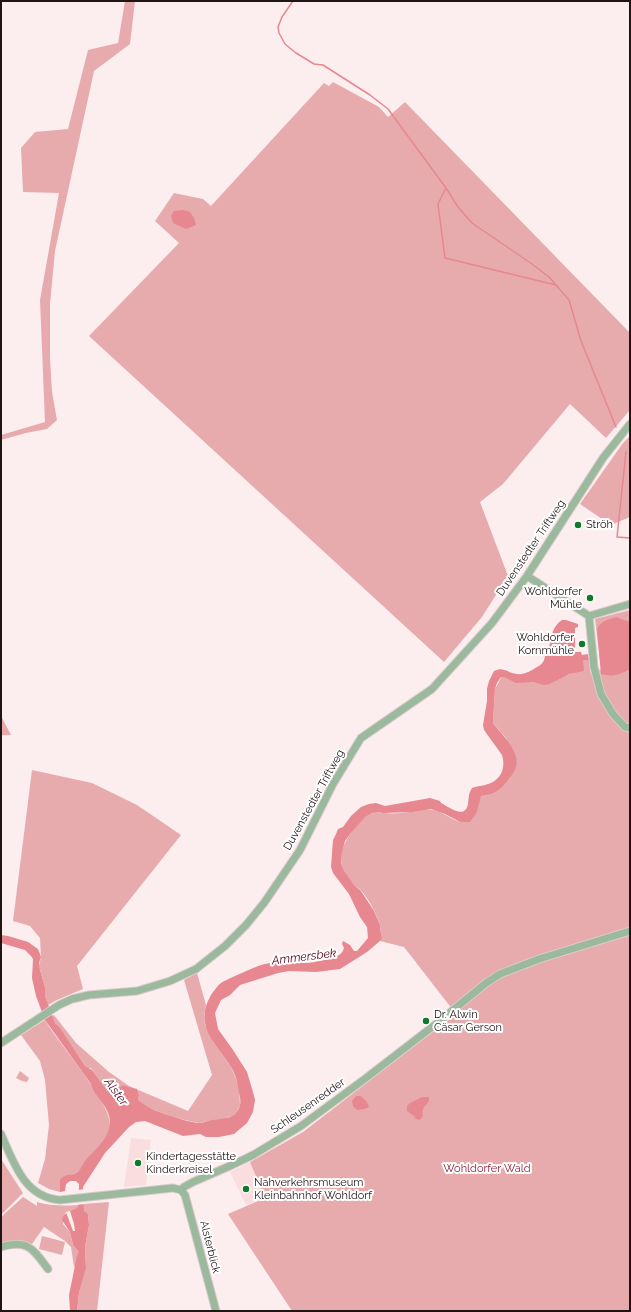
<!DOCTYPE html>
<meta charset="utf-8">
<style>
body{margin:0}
#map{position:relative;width:631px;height:1312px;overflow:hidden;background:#fcedee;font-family:Raleway,sans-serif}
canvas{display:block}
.frame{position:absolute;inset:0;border:2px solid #211415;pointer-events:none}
</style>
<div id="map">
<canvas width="631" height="1312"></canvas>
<div class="frame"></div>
</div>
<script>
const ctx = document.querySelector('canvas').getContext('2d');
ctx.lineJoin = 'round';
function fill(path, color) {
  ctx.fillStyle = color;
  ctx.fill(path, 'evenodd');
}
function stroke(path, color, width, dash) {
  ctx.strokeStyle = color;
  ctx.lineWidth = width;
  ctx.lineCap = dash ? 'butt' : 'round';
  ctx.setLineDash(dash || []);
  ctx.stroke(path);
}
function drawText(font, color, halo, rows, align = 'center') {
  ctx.font = font + ' Raleway,sans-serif';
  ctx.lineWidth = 4;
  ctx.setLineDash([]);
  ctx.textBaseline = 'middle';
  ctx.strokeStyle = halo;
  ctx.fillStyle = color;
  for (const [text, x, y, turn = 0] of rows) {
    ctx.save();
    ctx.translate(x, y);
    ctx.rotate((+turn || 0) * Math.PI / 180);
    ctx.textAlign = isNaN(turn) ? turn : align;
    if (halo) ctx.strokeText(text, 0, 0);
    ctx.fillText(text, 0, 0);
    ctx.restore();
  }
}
const built = new Path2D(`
 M131,1138L151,1140L146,1185L124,1187Z
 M250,1162L265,1198L246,1205L230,1172Z`);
const green = new Path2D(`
 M125,1H135L130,44L94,71L55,251L50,304V358L52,392L57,420L47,429L26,433L1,440V435L45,422L40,300L59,193L23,192L21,148L35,132L68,129L88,50L118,43Z
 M333,82L379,107L388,117L405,102L630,333V410L606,438L570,404L503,484L480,502L508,576L482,617L444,662L89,336L179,243L155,221L174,193L203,199L211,206L324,83L329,86Z
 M630,436V517L611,525L580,504L623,443Z
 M630,610V1311H292L228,1214L265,1198L250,1162L303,1132L456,1014L404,947L380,941C386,930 371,903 364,894C361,890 358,888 355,886C347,879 340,867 341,856C343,842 358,818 372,813C377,811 380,813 384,813C392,814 401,813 409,812C416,812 425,808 433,810C443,812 451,819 460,822L478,809L479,800L481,796C497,788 508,786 516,767L506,738L493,723L495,689L501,678L502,674L524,682H532L542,684H550L559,678L575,672L583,660H589L591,675L601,669L595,619Z
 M1,716L11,735H1Z
 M32,770L92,783L137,805L181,835L77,966L83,989L57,1000L48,1005L45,996V987L39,966L41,957L40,938L30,926L13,921Z
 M197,973L206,1005L204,1015L205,1025L214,1043L231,1067L235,1076L239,1088L240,1105L237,1113L232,1116L223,1119L212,1120L199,1123L171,1117L143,1105L140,1102L138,1099L139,1095L137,1089L123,1085L117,1089L109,1092L105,1090L91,1068H88L85,1066L53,1020L52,1016L54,1015L76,1043L109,1072L129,1086L188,1111L212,1075L184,980Z
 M45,1020C58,1043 112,1103 110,1126C109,1137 99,1146 92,1154C89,1157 86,1160 84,1163C82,1166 84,1166 81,1169C75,1174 68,1177 60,1180V1192L49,1189L38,1183L45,1159L49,1125L45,1080L40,1061L21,1035Z
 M20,1071L29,1078L27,1082L22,1081L16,1078Z
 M1,1159L23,1193L1,1215Z
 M23,1197L37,1206V1202C51,1206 64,1206 78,1205L79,1207L65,1213L63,1224L70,1232L73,1245L78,1251L76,1266L74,1267L71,1247L65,1241L44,1227L32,1244C22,1240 12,1242 1,1244V1217Z
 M109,1202L97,1311H77L79,1293L86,1269L85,1247L89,1225L88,1214L84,1212L83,1204Z
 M42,1236L65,1242L62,1255L39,1249Z`);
const water = new Path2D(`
 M183,210L190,212L194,218L196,225L186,229L173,223L171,216L174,211Z
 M616,617L630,622V669C619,675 613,677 601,674L597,630C599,621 608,620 616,617Z
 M562,620H566L578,624V627L575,628V652H581L582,655L588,654L589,660H583L584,671L569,674L550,684L544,685L532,682L516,683L504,677H501L497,683L495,689L493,723C505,739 529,758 509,779C505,784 501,789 495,792C491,795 486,794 481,796L477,812L470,822H460L445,814L431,809L413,812L383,813L378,812L372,813L365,817L350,834L345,841L341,857V863L344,871L354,885L361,891L374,911L380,925L381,933L382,938L380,941L367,952L340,969L316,972L289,971L278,973L240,985L230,995L221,1000L215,1013L218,1029L233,1050L247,1072L253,1092L255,1100L253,1112L247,1123L234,1134L219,1137H206L200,1134L183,1136L145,1121L136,1122L129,1127L105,1153L83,1187L84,1211L88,1214L89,1225L85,1247L86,1269L79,1293L77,1311H70L69,1295L78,1251L73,1245L70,1232L62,1220C63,1212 72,1211 78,1207L79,1186V1184L76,1181H70L66,1184L65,1191L60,1192V1180C66,1172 70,1177 76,1173C81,1170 82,1165 85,1161C96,1148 114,1135 109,1116C106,1104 93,1094 91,1084L45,1020L36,996L32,978L33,959L31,956L25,950L1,943V935L8,936L28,942L38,949L41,957L39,963L40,970L45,987V996L55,1023L60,1028L85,1066L92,1070L107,1091L112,1092L123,1085L137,1089L139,1095L138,1099C143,1109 186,1122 199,1123C202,1123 207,1121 211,1120C222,1118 237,1120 240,1105C241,1102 240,1097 239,1093C238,1084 236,1075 231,1067C216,1043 193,1026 211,995C214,991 217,986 221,983C225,980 261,964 265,964C272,963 279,961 286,961C293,961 300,963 307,963C312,963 335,958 339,955C342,953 343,951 344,948L342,944L343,941L350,945L354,951H357L368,938L367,927L360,917L349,894L333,873L331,867L332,853L333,840L336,834L338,829L343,827L351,816L361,807L369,804L376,803L385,806L430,798L440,801L441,803C449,807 465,820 468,804C469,798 468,794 472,788C477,786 483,786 488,784C501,780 506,768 502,755L484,730L483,725L487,701V689L489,681L494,671C504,666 507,673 517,674C524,675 531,671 537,667C545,663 544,659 546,652C547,649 549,647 550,644C552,634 553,626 562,620Z
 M356,1096H361L367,1102L369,1107L364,1109L357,1110L353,1106L352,1101Z
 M422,1097H429V1101C425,1107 421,1108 423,1116L420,1120L416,1119L414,1116L407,1111V1106L410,1103Z`);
const pier = new Path2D(`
 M85,1189V1204L76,1205L77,1190Z
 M70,1211L74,1224L75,1231H73L66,1212Z`);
const stream = new Path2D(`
 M293,1L282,17L278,27L279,33L285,44L296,53L306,59L314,64L323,65L370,95L388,109L446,188L438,204L445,258L556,285L569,300L581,341L616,427
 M446,188L458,207L472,223L532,264L549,277L556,285
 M626,452L617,537L630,538`);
const minor = new Path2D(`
 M527,576L589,616L594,667L601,694L613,714L625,727L630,728
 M589,616L630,604
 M1,1043L59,1005L72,999L89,995L137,991L170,981L196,969L225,946L246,925L264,903L300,850L333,784L361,738L432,689L492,623L527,576L603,458L630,424
 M1,1134C14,1163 24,1197 60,1200L173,1188L181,1190
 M181,1190L184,1187L193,1182L232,1165L253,1155L301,1126L366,1078L436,1024L486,983L500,974L539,959L630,931
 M181,1190L185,1195L216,1311
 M1,1247C28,1239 33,1249 48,1269`);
const markers = [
 [578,525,4,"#11792c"],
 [590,598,4,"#11792c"],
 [582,644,4,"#11792c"],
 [426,1021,4,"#11792c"],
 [138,1163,4,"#11792c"],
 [246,1189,4,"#11792c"]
];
const poiNames = [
 ["Ströh",586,525],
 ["Wohldorfer",582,592,"right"],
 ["Mühle",582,605,"right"],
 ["Wohldorfer",574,638,"right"],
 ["Kornmühle",574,651,"right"],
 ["Dr. Alwin",434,1015],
 ["Cäsar Gerson",434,1028],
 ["Kindertagesstätte",146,1157],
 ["Kinderkreisel",146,1170],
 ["Nahverkehrsmuseum",254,1183],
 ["Kleinbahnhof Wohldorf",254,1196]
];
const streetNames = [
 ["Duvenstedter Triftweg",531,548,-56],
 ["Duvenstedter Triftweg",314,800,-61],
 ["Schleusenredder",308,1106,-35],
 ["Alsterblick",210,1247,76]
];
const parkNames = [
 ["Wohldorfer Wald",487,1169]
];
const waterNames = [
 ["Ammersbek",304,957,-7],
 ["Alster",116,1092,54]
];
fill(built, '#fadedf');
fill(green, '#e7abae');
fill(water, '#e7878f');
fill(pier, '#fcedee');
stroke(stream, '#e7878f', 1.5);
stroke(minor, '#d9cacb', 9);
stroke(minor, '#9bb99d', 7);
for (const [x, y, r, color] of markers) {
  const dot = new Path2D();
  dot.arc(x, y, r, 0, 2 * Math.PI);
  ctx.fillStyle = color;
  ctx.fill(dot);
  stroke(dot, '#fff', 1.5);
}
drawText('11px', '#211415', '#fff', poiNames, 'left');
drawText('11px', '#211415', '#fff', streetNames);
drawText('11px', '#902036', '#fff', parkNames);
drawText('italic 12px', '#560016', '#fff', waterNames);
</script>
